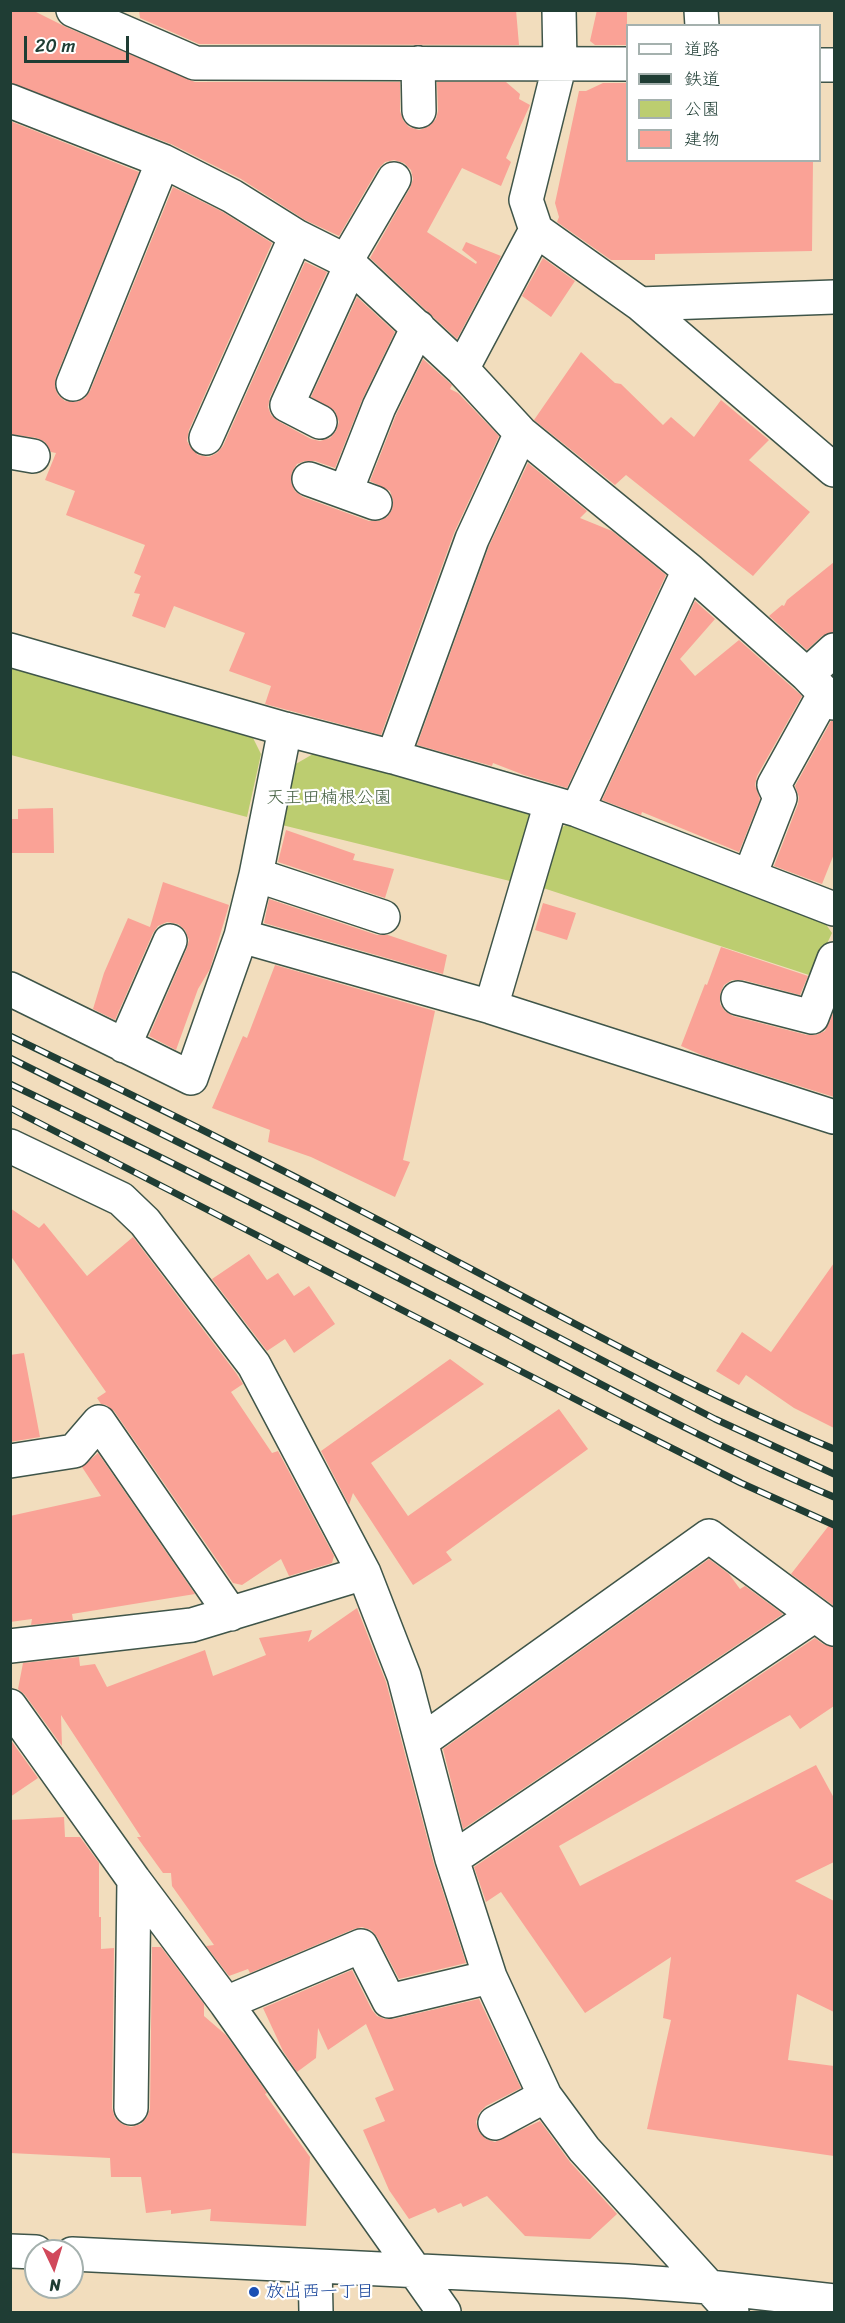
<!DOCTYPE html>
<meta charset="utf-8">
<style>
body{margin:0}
#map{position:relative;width:845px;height:2323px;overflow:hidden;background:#f2ddbd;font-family:Sriracha,"Klee One",sans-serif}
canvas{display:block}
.frame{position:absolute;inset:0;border:12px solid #1f3d34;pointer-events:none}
.legend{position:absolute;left:626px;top:24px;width:195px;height:138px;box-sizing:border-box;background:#fff;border:2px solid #a5b1ae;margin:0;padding:8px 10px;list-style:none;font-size:18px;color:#1f3d34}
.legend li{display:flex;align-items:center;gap:12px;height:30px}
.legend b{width:30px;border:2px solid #a5b1ae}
.north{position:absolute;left:24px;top:2239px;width:60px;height:60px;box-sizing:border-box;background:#fff;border:2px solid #a5b1ae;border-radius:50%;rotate:176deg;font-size:16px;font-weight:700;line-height:24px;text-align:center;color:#1f3d34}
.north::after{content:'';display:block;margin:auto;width:21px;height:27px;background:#d1495b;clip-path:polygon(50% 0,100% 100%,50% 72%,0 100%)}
.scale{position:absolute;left:24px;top:36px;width:105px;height:27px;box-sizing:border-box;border:3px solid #1f3d34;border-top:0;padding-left:8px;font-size:18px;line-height:21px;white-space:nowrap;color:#1f3d34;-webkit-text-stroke:4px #fff;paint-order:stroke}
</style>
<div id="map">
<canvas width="845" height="2323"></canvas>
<div class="frame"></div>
<ul class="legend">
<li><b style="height:8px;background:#fff"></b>道路</li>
<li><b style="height:8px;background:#1f3d34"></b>鉄道</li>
<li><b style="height:16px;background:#bccd70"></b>公園</li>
<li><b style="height:16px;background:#faa296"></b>建物</li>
</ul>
<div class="north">N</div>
<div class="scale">20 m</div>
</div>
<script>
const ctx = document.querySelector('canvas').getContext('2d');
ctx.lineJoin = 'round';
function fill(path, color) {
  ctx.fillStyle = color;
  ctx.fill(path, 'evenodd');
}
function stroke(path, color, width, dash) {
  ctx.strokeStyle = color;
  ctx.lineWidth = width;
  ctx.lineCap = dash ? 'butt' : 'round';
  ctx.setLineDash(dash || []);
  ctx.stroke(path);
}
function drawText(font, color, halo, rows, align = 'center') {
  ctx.font = font + ' Sriracha,"Klee One",sans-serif';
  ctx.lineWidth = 4.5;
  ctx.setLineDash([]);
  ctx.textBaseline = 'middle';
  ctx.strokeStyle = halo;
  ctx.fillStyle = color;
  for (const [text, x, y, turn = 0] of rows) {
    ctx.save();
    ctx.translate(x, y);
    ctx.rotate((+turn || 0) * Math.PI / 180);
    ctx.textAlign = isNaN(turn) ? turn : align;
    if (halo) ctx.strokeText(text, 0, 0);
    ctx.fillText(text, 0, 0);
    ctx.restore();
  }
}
const green = new Path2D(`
 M10,666L253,738L261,754L247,817L11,755Z
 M313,754L532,810L518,883L282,825L294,765Z
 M571,822L823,920L832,933L812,976L540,887L559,829Z`);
const building = new Path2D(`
 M10,10H32L66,27L195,82H400V111L403,120L409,127L419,130L428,127L436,119L438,111L437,82H506L520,94L519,99L530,105L506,158L511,162L501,186L462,168L427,232L476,264L477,262L462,250L466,242L501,256L457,339L370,258L410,188L413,179L411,170L404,163L394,160L385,162L378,169L339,236L305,220L241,179L171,144L10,83Z
 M139,10H516L519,45L199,44L140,18Z
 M597,10H627V45H595L590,41Z
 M603,83H627V160H813L812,251L655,254V260H611L557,222L559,217L555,203L579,91H586Z
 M10,121L139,172L56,377L55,387L58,395L65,401L76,402L85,398L90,391L173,187L223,212L272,243L189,430L187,441L191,448L198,455L209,457L217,453L223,446L305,262L327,272L270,397L268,407L271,415L278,421L311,439L320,441L330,438L336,431L339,422L335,411L311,397L357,297L395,332L362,400L335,468L315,461H305L297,464L292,472L291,482L295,491L303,497L369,521H379L387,517L392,510L393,500L390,491L370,481L396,415L423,359L452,385L450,389L458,393L499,436L454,533L381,735L265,704L271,686L229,671L245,633L174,606L165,628L132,616L140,594L134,593L141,576L134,573L145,545L66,515L75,491L45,480L56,453L51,452L45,442L37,438L10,434Z
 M543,258L575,281L551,317L522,296Z
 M581,352L615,383L621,384L663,425L671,417L694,437L721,400L769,440L749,460L810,512L753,576L626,475L615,485L534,420Z
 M528,463L587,511L580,518L612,531L666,575L567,788L524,775L493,763L492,766L417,745L489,546Z
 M834,562V632L822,636L807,650L769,616L782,605L784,606L787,600Z
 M695,601L715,619L680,659L695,676L739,640L802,696L757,776L755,785L760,799L739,852L642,812L641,815L602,800Z
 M831,721H834V854L822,884L774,866L798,804L799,797L795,786Z
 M53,808L54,853H10V819H18V809Z
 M286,830L355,854L353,860L394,869L385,898L278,862Z
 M163,882L229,905L210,969L198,989L176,1050L149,1036L187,948L189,940L185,930L178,924L167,922L158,926L153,933L115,1020L93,1009L104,973L128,918L150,927Z
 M269,899L377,935H388L447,955L443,974L264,923Z
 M543,903L576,913L567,940L535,930Z
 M721,947L808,976L800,995L743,980H732L724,985L720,994V1004L725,1011L733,1016L807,1035H816L825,1031L834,1011V1097L704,1056L681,1046L705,984L707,985Z
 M275,965L435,1011L403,1160L410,1162L395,1197L311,1157L268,1142L270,1130L212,1108L243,1036L247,1038Z
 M10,1208L39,1228L44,1223L87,1276L133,1237L236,1373L243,1384L231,1392L272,1453L278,1451L334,1556L332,1563L289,1576L281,1559L242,1585L233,1583L114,1411L106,1405L101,1404L97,1398L106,1392L10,1255Z
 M249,1254L267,1280L278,1273L294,1296L309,1286L335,1324L294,1353L285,1339L267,1351L212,1279Z
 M834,1263V1428L794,1408L746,1375L739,1385L716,1371L742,1332L771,1352Z
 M24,1353L40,1437L10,1442V1355Z
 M450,1359L484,1384L371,1463L408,1516L559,1409L588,1449L446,1552L452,1560L413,1585L353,1493L349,1505L321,1451Z
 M98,1453L195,1594L72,1614L73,1620L31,1625L32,1619L10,1622V1516L101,1496L82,1467Z
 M834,1519V1606L791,1574Z
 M709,1559L729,1574L740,1589L745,1586L783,1614L463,1829L443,1749Z
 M357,1608L386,1682L434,1864L466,1963L399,1979L377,1937L371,1930L362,1927L354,1929L250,1973L248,1969L229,1976L206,1946L214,1945L172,1886L171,1873H163L137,1837H141L61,1715L62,1746L25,1695L18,1689L23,1663L79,1657L80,1666L95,1664L107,1687L205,1650L213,1676L266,1655L259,1638L312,1630L308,1642Z
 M815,1638L823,1644L834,1647V1706L800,1729L790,1715L559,1846L580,1886L816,1765L834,1798V1862L795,1881L834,1901V2012L797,1994L788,2060L834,2066V2156L647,2129L671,2020L663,2018L671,1957L585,2013L501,1892L486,1902L474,1867Z
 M10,1739L38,1778L10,1797Z
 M64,1817L65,1837H80L99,1863V1917H101V1949L114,1948L112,2108L115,2118L122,2124L131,2127L141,2124L147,2117L150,2109L152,1947H161L204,2004V2016L226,2035L267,2093L265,2094L310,2157L306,2226L210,2221L211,2209L171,2214V2210L146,2213L141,2177H111L110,2158L10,2153V1820Z
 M352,1970L372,2010L377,2016L385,2019H393L479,1999L521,2088L486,2106L479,2113L476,2122L479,2132L486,2139L495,2142L540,2121L570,2162L617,2214L590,2239L525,2236L487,2196L463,2207L461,2203L438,2213L435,2208L409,2219L389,2190L363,2130L385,2121L375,2098L394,2090L366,2024L328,2050L318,2028L316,2058L297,2072L283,2051L263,2008Z`);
const minor = new Path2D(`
 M73,10L195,63L628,64
 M559,10L560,63L526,200L536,230L640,304L834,470
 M701,10L702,26
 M418,63L419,111
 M820,65H834
 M10,101L163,161L232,196L296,236L346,261L462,369L521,433L689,570L807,675L834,703
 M346,261L394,179
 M640,304L834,297
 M462,369L536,230
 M73,384L163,161
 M320,422L287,405L351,265
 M206,438L296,236
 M10,452L33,456
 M309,479L375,503
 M346,491L379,407L418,327
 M10,650L285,729L393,757L577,810L834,909
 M807,675L834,650
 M393,757L472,539L521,433
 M577,810L689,570
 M256,875L383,917
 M750,875L780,798L774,785L825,693
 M241,936L491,1007L551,803
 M10,989L191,1078L241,936L256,875L285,729
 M738,998L812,1017L834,959
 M491,1007L834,1117
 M124,1046L170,941
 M10,1146L121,1199L145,1222L254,1365L364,1573L404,1676L452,1859L490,1977L545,2096L584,2149L732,2312
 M10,1461L74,1451L99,1422L231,1614
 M10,1646L192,1625L364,1573
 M10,1706L134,1880L226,2003L444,2312
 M422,1741L709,1536L834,1629
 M452,1859L815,1615
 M226,2003L361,1946L389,2001L490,1977
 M131,2108L134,1880
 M495,2123L545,2096
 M10,2251L36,2252
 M72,2254L627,2281L709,2287L834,2301
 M315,2266L316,2312`);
const rail = new Path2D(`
 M10,1036C140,1098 268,1162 396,1229C540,1305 684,1385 834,1449
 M10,1058L314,1210L715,1419L834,1474
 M10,1084C165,1158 318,1236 470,1315C590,1378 709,1444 834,1497
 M10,1108L602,1413L741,1483L834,1525`);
const markers = [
 [254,2292,6,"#1a4fb4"]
];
const parkNames = [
 ["天王田楠根公園",329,798]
];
const transitNames = [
 ["放出西一丁目",266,2292]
];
fill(green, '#bccd70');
fill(building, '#faa296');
stroke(minor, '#3f5549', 36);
stroke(minor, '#fff', 33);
stroke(rail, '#1f3d34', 7);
stroke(rail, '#fff', 4.5, [14]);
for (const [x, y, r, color] of markers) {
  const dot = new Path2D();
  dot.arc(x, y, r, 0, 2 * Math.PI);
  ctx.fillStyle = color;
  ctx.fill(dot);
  stroke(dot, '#fff', 2);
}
drawText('18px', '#466143', '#fff', parkNames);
drawText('18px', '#164399', '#fff', transitNames, 'left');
</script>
